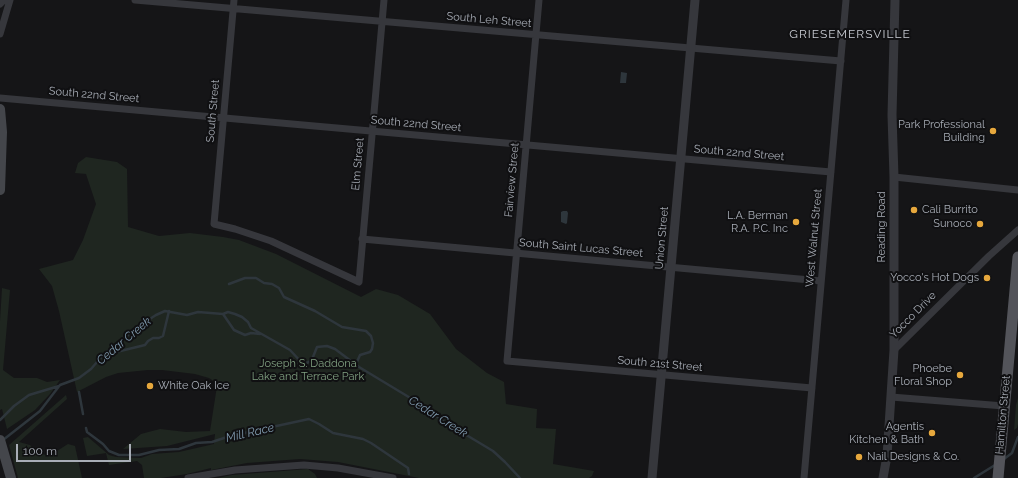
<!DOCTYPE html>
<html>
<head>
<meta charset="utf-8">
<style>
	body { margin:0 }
	#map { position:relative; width:1018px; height:478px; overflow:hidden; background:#151517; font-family:Raleway,sans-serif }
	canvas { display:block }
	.scale { position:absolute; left:16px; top:444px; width:115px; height:18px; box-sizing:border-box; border:2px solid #a8adb6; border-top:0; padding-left:5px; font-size:12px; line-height:14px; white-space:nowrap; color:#a8adb6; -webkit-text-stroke:3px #101012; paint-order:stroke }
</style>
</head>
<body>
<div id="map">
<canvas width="1018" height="478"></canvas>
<div class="scale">100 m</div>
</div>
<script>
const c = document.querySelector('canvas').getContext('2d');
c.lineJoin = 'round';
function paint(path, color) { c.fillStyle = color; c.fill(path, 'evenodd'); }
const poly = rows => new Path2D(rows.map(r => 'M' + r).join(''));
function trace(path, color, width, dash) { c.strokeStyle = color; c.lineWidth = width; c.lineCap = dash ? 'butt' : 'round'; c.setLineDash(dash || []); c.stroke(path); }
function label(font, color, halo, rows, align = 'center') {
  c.font = font + ' Raleway,sans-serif'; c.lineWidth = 4; c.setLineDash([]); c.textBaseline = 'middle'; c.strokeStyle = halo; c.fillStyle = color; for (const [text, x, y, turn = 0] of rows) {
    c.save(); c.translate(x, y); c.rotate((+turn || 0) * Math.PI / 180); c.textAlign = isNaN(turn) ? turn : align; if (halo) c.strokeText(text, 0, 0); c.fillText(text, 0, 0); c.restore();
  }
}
const green = poly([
	[86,157,117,162,127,169,128,227,159,236,190,233,223,237,239,240,276,254,361,297,376,289,398,295,430,314,456,349,487,373,504,382,506,404,537,409,536,428,556,429,553,464,594,471,592,476,589,478,419,478,338,462,300,459,247,463,211,470,211,468,187,474,161,478,144,478,142,465,137,461,109,465,106,453,87,456,83,438,88,437,109,455,116,457,141,458,152,454,179,452,214,444,215,434,167,446,123,449,141,434,160,429,186,432,210,431,217,386,215,382,209,378,195,374,162,370,148,370,118,373,106,377,77,392,59,311,52,286,39,269,73,260,83,240,96,204,86,174,75,173,78,163],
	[2,288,10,290,3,370,14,378,37,378,47,382,60,380,50,394,35,410,7,429,2,409,0,410,0,321],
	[66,395,67,399,19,442,30,445,36,452,49,456,68,444,75,446,82,478,18,478,9,445],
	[1018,398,1018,424,1017,428,1014,430,1016,405],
	[308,469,315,474,317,478,218,478,232,475]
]);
const water = poly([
	[621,72,627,73,626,83,620,83],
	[563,211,567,211,568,213,567,223,566,224,561,222,561,212]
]);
const stream = poly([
	[229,284,245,278,256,278,264,283,272,284,279,288,284,297,315,311,342,327,366,331,371,336,373,343,372,349,370,352,360,355,356,364],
	[223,314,234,330,245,335,251,333,260,334],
	[104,355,145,345,148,341,153,338,159,338,163,336,169,311],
	[79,392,83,414],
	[0,420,14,406,29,395,59,386],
	[86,428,87,432,103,444,109,451,119,455,139,455,159,450,179,449,196,443,212,442,230,436,309,419,319,424,333,433,363,439,371,443,408,468,409,474],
	[3,440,40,411,60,385,79,378,91,369,103,355,139,326,156,315,165,311,187,315,198,312,223,314,228,312,235,314,242,317,248,322,251,328,290,350,303,364,309,362,313,357,317,347,327,346,335,349,359,367,422,405,443,421,493,451,505,462,520,478],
	[1004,459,1012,453,1018,437],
	[974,478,995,465]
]);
const minor = poly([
	[135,0,841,61],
	[234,0,214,224,235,229,271,241,359,282,384,0],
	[539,0,507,361,812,388],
	[0,4,4,0],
	[0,34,10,0],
	[0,98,831,172],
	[894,177,1018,190],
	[362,239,821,281],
	[894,350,989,256,1018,230],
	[891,397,1004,406],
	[188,478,235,470,304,465,338,468,393,478],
	[804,478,846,0]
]);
const tertiary = poly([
	[652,478,695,0],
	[883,478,887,456,894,350,894,177,892,115,895,0]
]);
const secondary = poly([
	[0,109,2,132,0,190],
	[0,440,11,478]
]);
const primary = poly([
	[998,478,1018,257]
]);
const markers = [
	[993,131,4,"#e7a83d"],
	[914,210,4,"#e7a83d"],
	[796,222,4,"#e7a83d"],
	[980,224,4,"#e7a83d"],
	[987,278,4,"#e7a83d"],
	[960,375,4,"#e7a83d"],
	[150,386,4,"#e7a83d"],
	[932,433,4,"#e7a83d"],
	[859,457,4,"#e7a83d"]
];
const streetNames = [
	["South Leh Street",489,20,5],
	["South 22nd Street",94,95,5],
	["South Street",213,111,-85],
	["South 22nd Street",416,124,5],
	["South 22nd Street",739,153,5],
	["Elm Street",358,164,-85],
	["Fairview Street",512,180,-85],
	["Reading Road",882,227,-90],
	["Union Street",662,238,-85],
	["West Walnut Street",814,238,-85],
	["South Saint Lucas Street",581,248,5],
	["Yocco Drive",913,315,-45],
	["South 21st Street",660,364,5],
	["Hamilton Street",1003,415,-85]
];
const poiNames = [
	["Park Professional",985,125],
	["Building",985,138],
	["Cali Burrito",922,210,"left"],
	["L.A. Berman",788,216],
	["R.A. P.C. Inc",788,229],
	["Sunoco",972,224],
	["Yocco's Hot Dogs",979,278],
	["Phoebe",952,369],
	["Floral Shop",952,382],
	["White Oak Ice",158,386,"left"],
	["Agentis",924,427],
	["Kitchen & Bath",924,440],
	["Nail Designs & Co.",867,457,"left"]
];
const parkNames = [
	["Joseph S. Daddona",308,364],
	["Lake and Terrace Park",308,377]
];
const neighbourhoodNames = [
	["GRIESEMERSVILLE",850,34]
];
const waterNames = [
	["Cedar Creek",124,341,-40],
	["Cedar Creek",438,417,32],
	["Mill Race",250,433,-13]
];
paint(green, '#1f2620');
paint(water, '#2e363c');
trace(stream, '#2e363c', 2.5);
trace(minor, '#36373c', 7);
trace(tertiary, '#36373c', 9);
trace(secondary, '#44464b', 10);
trace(primary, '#53545a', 11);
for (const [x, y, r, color] of markers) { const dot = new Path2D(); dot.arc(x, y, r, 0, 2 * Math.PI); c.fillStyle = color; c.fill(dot); trace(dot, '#101012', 1.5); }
label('11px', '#a8adb6', '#101012', streetNames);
label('11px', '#a8adb6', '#101012', poiNames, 'right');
label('11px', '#80a081', '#101012', parkNames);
c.letterSpacing = '1px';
label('12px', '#c8cbd2', '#101012', neighbourhoodNames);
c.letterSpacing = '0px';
label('italic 12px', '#819baf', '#101012', waterNames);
</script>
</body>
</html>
